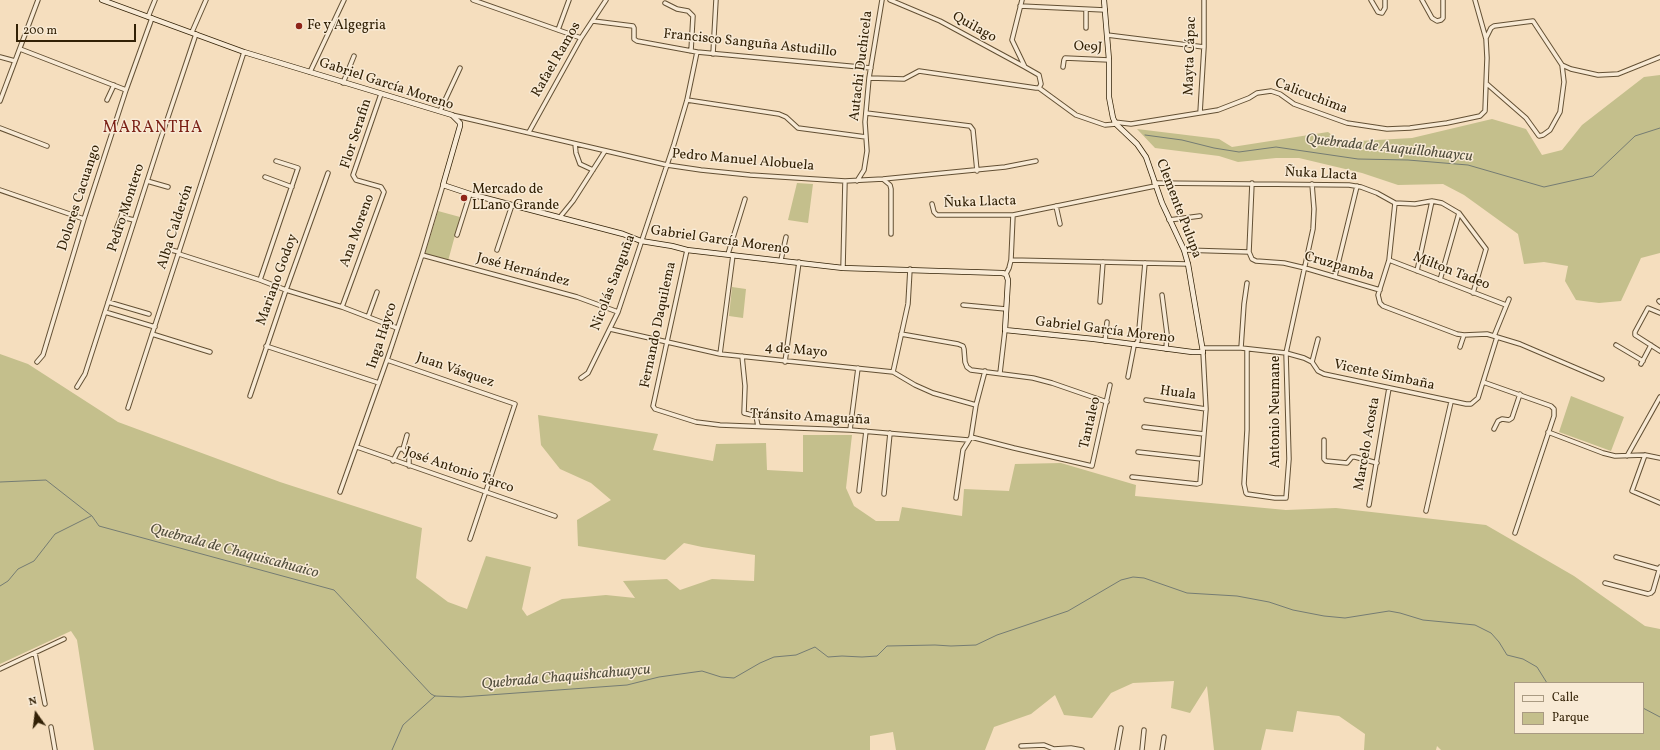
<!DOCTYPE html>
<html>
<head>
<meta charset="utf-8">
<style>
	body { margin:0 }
	#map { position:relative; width:1660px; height:750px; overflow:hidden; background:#f5debe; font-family:Vollkorn,serif }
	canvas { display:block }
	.legend { position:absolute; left:1514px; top:682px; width:130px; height:52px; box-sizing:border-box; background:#f8ead5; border:1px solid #a99a82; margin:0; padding:5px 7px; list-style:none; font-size:12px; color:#322106 }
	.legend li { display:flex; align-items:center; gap:8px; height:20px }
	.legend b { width:20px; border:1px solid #a99a82 }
	.north { position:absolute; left:16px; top:694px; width:40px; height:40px; -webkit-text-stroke:3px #f8ead5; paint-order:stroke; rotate:346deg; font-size:11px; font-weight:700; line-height:16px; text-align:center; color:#322106 }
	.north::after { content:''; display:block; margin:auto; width:14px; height:18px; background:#322106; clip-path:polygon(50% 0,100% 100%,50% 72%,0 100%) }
	.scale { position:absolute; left:16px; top:24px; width:120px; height:18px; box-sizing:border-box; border:2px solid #322106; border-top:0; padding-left:5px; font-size:12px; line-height:14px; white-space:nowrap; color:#322106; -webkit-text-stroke:3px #f8ead5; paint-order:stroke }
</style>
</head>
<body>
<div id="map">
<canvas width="1660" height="750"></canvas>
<ul class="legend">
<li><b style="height:5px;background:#f8ead5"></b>Calle</li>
<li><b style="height:11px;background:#c4bf8c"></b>Parque</li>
</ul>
<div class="north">N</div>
<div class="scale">200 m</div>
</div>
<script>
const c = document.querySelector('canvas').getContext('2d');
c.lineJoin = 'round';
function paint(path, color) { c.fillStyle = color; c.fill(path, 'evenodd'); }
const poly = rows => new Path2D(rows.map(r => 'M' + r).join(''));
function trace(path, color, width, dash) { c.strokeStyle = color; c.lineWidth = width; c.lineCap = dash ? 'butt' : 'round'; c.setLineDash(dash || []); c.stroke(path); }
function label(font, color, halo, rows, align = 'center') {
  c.font = font + ' Vollkorn,serif'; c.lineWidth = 3; c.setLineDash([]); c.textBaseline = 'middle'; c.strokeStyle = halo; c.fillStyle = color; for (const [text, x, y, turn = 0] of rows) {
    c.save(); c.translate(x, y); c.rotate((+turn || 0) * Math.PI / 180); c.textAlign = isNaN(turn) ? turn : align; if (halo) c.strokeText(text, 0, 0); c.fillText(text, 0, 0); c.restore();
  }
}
const green = poly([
	[1660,75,1660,253,1641,258,1621,301,1599,303,1576,300,1565,281,1568,266,1544,262,1524,264,1518,234,1464,195,1443,184,1398,185,1362,173,1299,158,1276,158,1238,162,1219,156,1155,148,1137,129,1219,139,1232,147,1328,132,1341,142,1412,138,1492,119,1526,129,1542,155,1562,150,1582,125,1644,77],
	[797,183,813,184,808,223,788,220],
	[438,211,460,217,448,261,425,254],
	[732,287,746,289,743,318,729,316],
	[0,354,28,364,118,422,280,482,422,528,416,578,448,602,467,609,486,556,531,567,522,609,527,616,562,599,606,595,635,598,623,581,667,579,680,590,712,579,754,581,755,555,702,547,684,543,665,560,578,546,577,520,611,500,591,483,560,469,541,445,538,415,658,434,653,450,713,461,716,444,766,443,767,470,803,472,803,435,852,435,846,488,854,506,876,521,899,521,902,507,962,516,964,489,1009,491,1015,464,1061,463,1136,485,1135,496,1286,510,1336,508,1486,525,1574,576,1645,626,1660,629,1660,750,1441,750,1437,746,1436,750,1364,750,1365,734,1339,716,1297,711,1293,732,1266,729,1261,750,1214,750,1207,686,1190,713,1171,708,1174,681,1133,683,1111,693,1092,718,1064,715,1055,695,1031,714,994,727,985,750,896,750,893,732,870,736,870,750,94,750,77,640,71,631,0,664],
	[1515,683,1643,683,1643,733,1515,733],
	[1571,396,1624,417,1611,451,1559,432]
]);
const stream = poly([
	[1145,135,1182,140,1214,148,1239,152,1276,147,1358,159,1408,160,1468,165,1544,187,1593,176,1635,136,1660,128],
	[0,482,46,480,92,516,99,526,334,590,431,694,435,696,461,697,627,685,659,677,702,671,721,677,734,678,760,663,774,657,796,655,815,647,828,657,842,656,862,657,877,656,887,646,935,645,951,646,976,645,997,635,1068,611,1121,580,1133,577,1144,578,1187,593,1237,596,1269,602,1293,610,1324,616,1345,618,1389,611,1400,613,1423,620,1475,625,1491,633,1499,642,1507,655,1523,659,1537,667,1547,683],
	[0,586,8,581,18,569,34,561,55,534,91,516],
	[1643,708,1660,717],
	[392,750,403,725,435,696]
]);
const street = poly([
	[473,0,581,38],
	[890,0,940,21,1025,67],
	[1022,0,1012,40,1025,67,1039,75,1041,84,1039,88],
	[1371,0,1378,12,1382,13,1385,8,1385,0],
	[1422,0,1432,18,1437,21,1441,20,1443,18,1443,0],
	[665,3,677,9,688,11,693,16,691,51],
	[1020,6,1105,10],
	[1086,10,1086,28],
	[148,17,155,0],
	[593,21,633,26,634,28,634,39,637,41,697,52,871,68],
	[558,30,569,0],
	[192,32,206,0],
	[1107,35,1204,47],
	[1486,38,1491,28,1494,26,1533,21,1562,65,1571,69,1598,75,1618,74,1660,57],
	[20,49,126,90],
	[713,54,716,0],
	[0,57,15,61],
	[1063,67,1064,60,1065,58,1109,60],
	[310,72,344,0],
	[869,78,904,79,919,71,1036,88,1039,88],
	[343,83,354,56],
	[1487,84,1526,118,1539,136,1543,135,1550,130,1560,112,1564,82,1562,65],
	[1039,88,1076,115,1105,125,1116,124],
	[107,100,114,85],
	[687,100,779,114,786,117,798,128,866,137],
	[0,101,38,0],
	[440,111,460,68],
	[866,113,970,126,973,130,977,171],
	[1200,113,1204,47,1204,0],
	[452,115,667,165,701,170,750,175,845,181,883,179,1005,167,1036,161],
	[1114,122,1131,124,1218,110,1249,98,1257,93,1271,91,1280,94,1294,104,1347,123,1387,129,1410,128,1447,123,1480,116,1485,111,1487,58,1486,39,1475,0],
	[0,128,47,146],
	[529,132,581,38,606,0],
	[575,144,576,153,580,164,593,170],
	[265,177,292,187],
	[884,180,890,185,891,189,891,234],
	[147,181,168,187],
	[857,181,864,170,867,151,865,122,869,78,882,0],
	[1154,183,1349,185,1361,187,1377,193,1395,203,1415,204,1432,201,1442,203,1459,213,1486,249,1473,293],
	[0,190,84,219],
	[1395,203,1389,260,1378,295,1380,303,1383,306,1457,334,1464,335,1487,334,1520,344,1602,379],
	[932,204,934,212,937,215,1013,215,1155,186],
	[124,205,121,217,134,220],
	[1056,206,1060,224],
	[560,217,573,201,605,151],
	[1169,220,1200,216],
	[117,227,121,217],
	[457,235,470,194],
	[171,250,179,252],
	[497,250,512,205],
	[687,250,653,406,655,409,696,422,720,425,850,430,968,440],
	[1184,250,1249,252,1252,259,1256,261,1284,263,1305,268,1380,290],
	[1249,252,1252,183],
	[179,254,260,280,286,290,342,307,397,328],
	[728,254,745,199],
	[422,255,577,297,618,312],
	[781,260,786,237],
	[1011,260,1188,264],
	[1389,260,1506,305],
	[843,268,845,181],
	[1417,271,1432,201],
	[1006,274,1009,268,1011,260,1013,215],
	[1335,276,1357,186],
	[260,280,298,168,276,161],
	[1440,280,1459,213],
	[1162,295,1167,334,1166,349],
	[1659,301,1660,302],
	[108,302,149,314],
	[1100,302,1103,262],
	[963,305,1006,309],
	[342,307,384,192,381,187,356,180,353,175,381,94],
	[105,312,155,327],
	[1660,313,1648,308,1635,332,1635,335,1660,351],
	[368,317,377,292],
	[610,329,720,354,893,372,915,385,933,393,976,405],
	[152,334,210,352],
	[901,334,958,344,963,346,964,349,965,362,967,367,971,370,1033,378,1052,383,1107,402],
	[1494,336,1509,299],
	[1105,341,1107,322],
	[1616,345,1643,361],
	[266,346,379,383],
	[1460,347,1464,335],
	[1203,348,1241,348,1286,353,1304,358,1312,362,1318,371,1324,374,1466,404,1471,404,1478,398,1497,337],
	[1241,348,1244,304,1247,283],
	[1247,349,1247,430,1244,484,1246,493,1247,494,1275,498,1286,498,1289,459,1286,353,1313,229,1314,209,1312,184],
	[720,354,733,255],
	[742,356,745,386,744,413,756,416,758,426],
	[387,360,515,404,470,539],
	[37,362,43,355,84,219,126,90,152,18],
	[785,362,799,262],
	[1312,362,1318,339],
	[1641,364,1651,345],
	[893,372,908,304,910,269],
	[1000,373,1005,330],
	[1128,377,1134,346,1138,341,1145,263],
	[581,378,588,373,618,312,674,144,687,100,697,52],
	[1483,382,1551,406,1554,409,1554,416,1515,533],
	[77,387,85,374,160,141,196,34],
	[250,396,286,290,328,173],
	[1146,400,1206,409],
	[128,408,244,52],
	[1144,427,1204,434],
	[1494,429,1498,421,1502,419,1509,420,1512,418,1520,394],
	[850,430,858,368],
	[1548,432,1603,453,1615,456,1645,455,1660,458],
	[407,435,403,449,409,456,409,466],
	[971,437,1014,448,1092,466,1110,385],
	[1324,440,1324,459,1326,461,1347,463,1352,457,1355,457,1377,463],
	[357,447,555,516],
	[1138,452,1202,459],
	[1645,455,1632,491,1660,503],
	[1627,456,1660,397],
	[393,461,399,449,403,449],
	[1132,477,1197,484,1200,483,1206,409,1203,352],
	[859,491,866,431],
	[340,492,387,360,422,255,443,185],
	[884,494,890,433],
	[956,498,963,450,971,437,976,405,985,371],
	[1369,505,1389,388],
	[1426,511,1451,402],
	[1616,557,1659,569],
	[1605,583,1648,594,1651,593,1653,591,1660,567],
	[35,653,45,704],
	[0,669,64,639],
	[51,727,55,750],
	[1021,746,1044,745,1054,749,1071,748,1082,750],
	[1117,750,1121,728],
	[1142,750,1144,730],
	[1162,750,1164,737]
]);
const secondary = poly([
	[102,0,244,52,452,115,460,123,460,126,443,185,470,194,623,234,641,241,672,246,687,250,843,268,1002,273,1006,274,1008,280,1005,330,1094,339,1192,352,1203,352,1188,264,1184,250,1162,203,1146,157,1137,144,1116,124,1113,118,1109,97,1109,60,1104,0]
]);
const markers = [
	[299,26,4,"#8f2418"],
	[464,198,4,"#8f2418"]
];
const poiNames = [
	["Fe y Algegria",307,26],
	["Mercado de",472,190],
	["LLano Grande",472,206]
];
const streetNames = [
	["Quilago",974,28,29],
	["Francisco Sanguña Astudillo",750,44,6],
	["Oe9J",1088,48,3],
	["Mayta Cápac",1191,56,-88],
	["Rafael Ramos",557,60,-60],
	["Autachi Duchicela",862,66,-83],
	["Gabriel García Moreno",386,85,18],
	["Calicuchima",1311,97,21],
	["Flor Serafin",357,134,-72],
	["Pedro Manuel Alobuela",743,161,5],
	["Ñuka Llacta",1321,175,3],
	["Dolores Cacuango",80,198,-72],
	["Ñuka Llacta",980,203,-2],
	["Pedro Montero",127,208,-72],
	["Clemente Pulupa",1178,209,69],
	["Alba Calderón",176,227,-72],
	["Ana Moreno",358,231,-70],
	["Gabriel García Moreno",720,241,8],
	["Cruzpamba",1339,267,16],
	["José Hernández",523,271,15],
	["Milton Tadeo",1451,272,21],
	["Mariano Godoy",278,280,-70],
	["Nicolás Sanguña",614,283,-69],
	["Fernando Daquilema",659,325,-78],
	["Gabriel García Moreno",1105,331,7],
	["Inga Hayco",383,336,-72],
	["4 de Mayo",796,351,5],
	["Juan Vásquez",455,371,19],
	["Vicente Simbaña",1384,376,12],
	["Huala",1178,394,8],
	["Antonio Neumane",1276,412,-90],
	["Tránsito Amaguaña",810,418,3],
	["Tantaleo",1091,423,-77],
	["Marcelo Acosta",1368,444,-80],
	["José Antonio Tarco",459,471,19]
];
const waterNames = [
	["Quebrada de Auquillohuaycu",1389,149,6],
	["Quebrada de Chaquiscahuaico",234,552,15],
	["Quebrada Chaquishcahuaycu",566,678,-5]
];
const quarterNames = [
	["MARANTHA",153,129]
];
paint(green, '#c4bf8c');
trace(stream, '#757c73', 1);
trace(street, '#635034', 5.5);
trace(secondary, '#322106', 6);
trace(street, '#f8ead5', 3.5);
trace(secondary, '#f8ead5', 4.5);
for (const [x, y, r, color] of markers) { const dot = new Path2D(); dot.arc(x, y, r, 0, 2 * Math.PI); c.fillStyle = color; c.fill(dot); trace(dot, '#f8ead5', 1.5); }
label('14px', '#322106', '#f8ead5', poiNames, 'left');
label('14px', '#322106', '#f8ead5', streetNames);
label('italic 15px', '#534f3d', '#f8ead5', waterNames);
c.letterSpacing = '1px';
label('16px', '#7a1f14', '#f8ead5', quarterNames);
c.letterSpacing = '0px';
</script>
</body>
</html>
